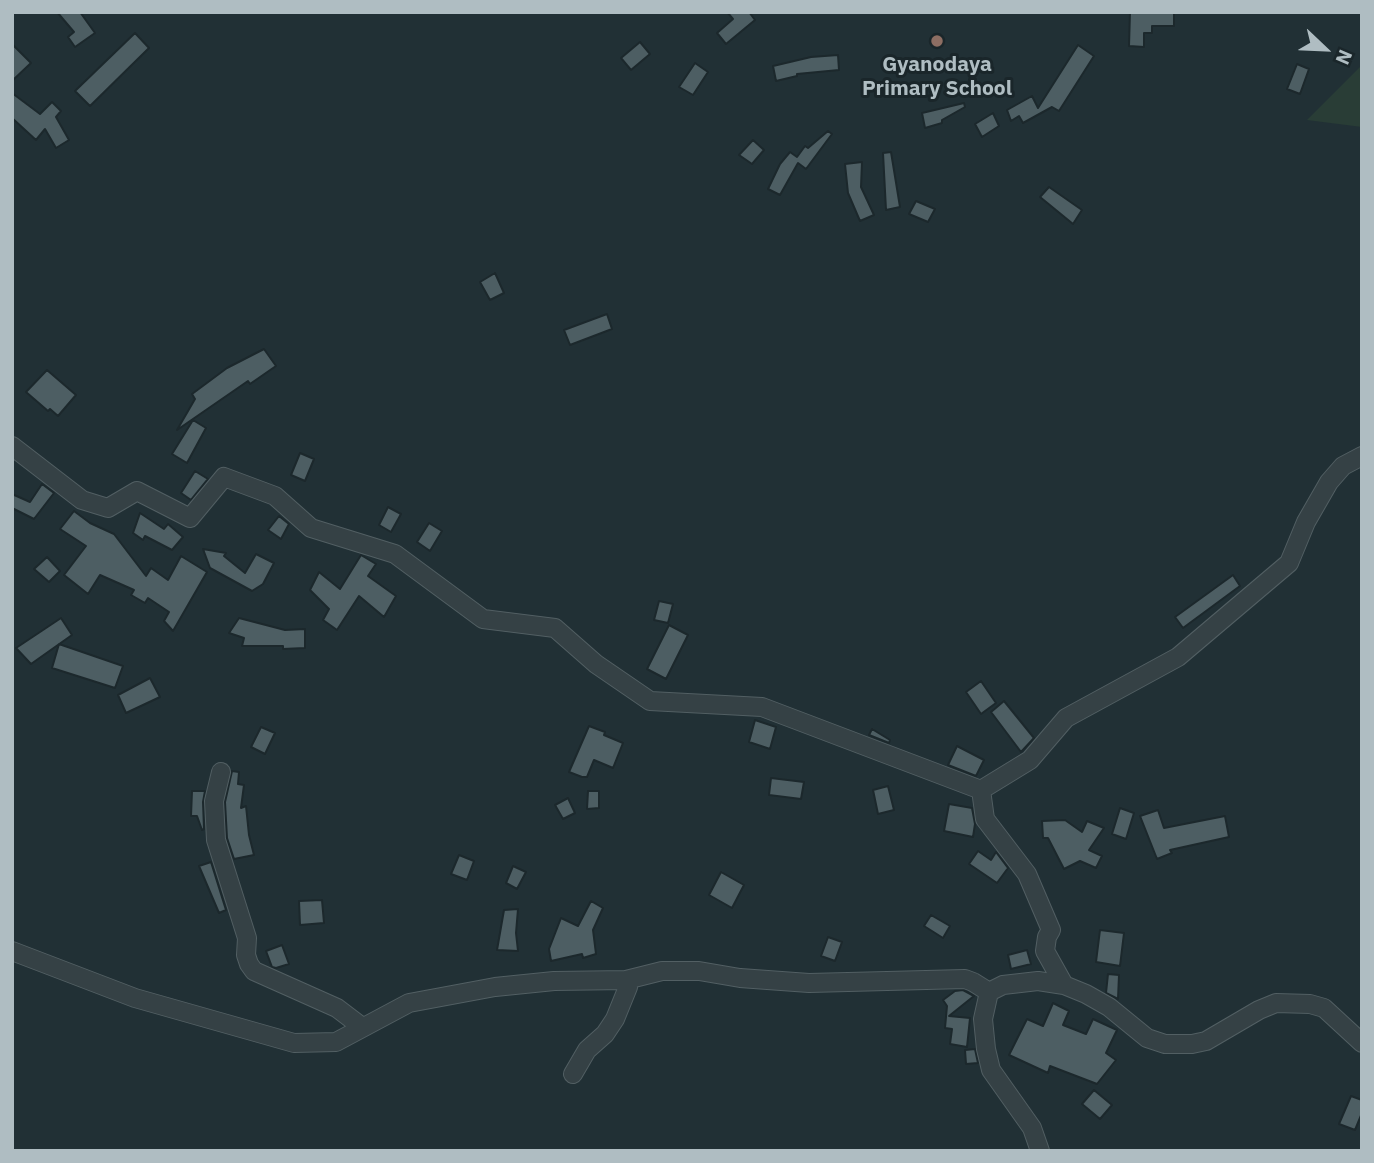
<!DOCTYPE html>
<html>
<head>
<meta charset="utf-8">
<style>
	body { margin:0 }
	#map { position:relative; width:1374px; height:1163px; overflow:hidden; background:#213035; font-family:"IBM Plex Sans",sans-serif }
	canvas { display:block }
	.frame { position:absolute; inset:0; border:14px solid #afbdc2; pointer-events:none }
	.north { position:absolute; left:1290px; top:14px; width:70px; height:70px; -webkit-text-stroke:5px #1a262a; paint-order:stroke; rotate:113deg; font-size:19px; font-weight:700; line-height:28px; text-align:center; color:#afbdc2 }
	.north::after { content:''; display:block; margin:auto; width:24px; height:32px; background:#afbdc2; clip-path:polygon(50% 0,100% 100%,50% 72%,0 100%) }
</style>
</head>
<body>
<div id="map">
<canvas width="1374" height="1163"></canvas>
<div class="frame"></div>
<div class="north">N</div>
</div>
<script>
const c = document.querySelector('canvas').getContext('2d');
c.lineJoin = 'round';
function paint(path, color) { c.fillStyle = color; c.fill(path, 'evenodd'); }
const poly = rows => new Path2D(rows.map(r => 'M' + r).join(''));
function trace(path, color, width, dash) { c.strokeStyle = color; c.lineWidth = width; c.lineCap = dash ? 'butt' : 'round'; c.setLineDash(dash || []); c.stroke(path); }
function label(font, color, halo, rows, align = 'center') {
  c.font = font + ' "IBM Plex Sans",sans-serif'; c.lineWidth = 6; c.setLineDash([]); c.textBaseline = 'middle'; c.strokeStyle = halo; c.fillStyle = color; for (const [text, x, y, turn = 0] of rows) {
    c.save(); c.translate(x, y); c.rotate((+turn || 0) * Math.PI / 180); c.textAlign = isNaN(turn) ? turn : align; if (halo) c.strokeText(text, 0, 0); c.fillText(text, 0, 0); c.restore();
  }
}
const green = poly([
	[1362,65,1362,127,1307,120]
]);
const building = poly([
	[57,12,80,12,95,33,75,47,68,37,74,32,57,12],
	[727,12,749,12,755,20,726,44,717,33,733,19,727,12],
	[1130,12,1174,12,1174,26,1152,26,1152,33,1144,33,1144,47,1129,46,1130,12],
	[135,33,149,48,90,106,75,91,135,33],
	[640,42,650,54,631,70,621,58,640,42],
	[12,44,31,63,12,81,12,44],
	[1078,45,1094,56,1059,111,1052,107,1023,123,1019,116,1011,121,1007,110,1032,96,1038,108,1078,45],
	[838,55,839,70,797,74,797,76,776,81,773,66,811,57,838,55],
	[695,63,708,72,693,95,679,87,695,63],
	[1297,64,1309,69,1300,94,1287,89,1297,64],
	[12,93,40,114,52,102,61,111,56,117,69,140,56,148,45,129,36,140,12,118,12,93],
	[964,103,965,107,942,120,942,123,925,128,922,113,964,103],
	[993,113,999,126,982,137,975,124,993,113],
	[828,131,832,134,806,169,798,163,780,195,768,189,780,164,790,152,797,157,805,146,808,148,828,131],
	[753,140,764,150,752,164,739,155,753,140],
	[891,152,900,207,886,210,883,153,891,152],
	[862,162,861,187,874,215,860,221,848,193,845,164,862,162],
	[1049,187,1082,210,1073,224,1040,197,1049,187],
	[916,201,935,209,928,222,909,214,916,201],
	[495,273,504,293,490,300,480,282,495,273],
	[607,314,612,329,570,345,564,330,607,314],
	[264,349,276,366,250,384,248,381,177,430,195,399,192,394,227,368,264,349],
	[47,370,76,395,58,416,50,409,48,411,26,392,47,370],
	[193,420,206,428,187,463,172,454,193,420],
	[300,453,314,459,305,481,291,475,300,453],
	[195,471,208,479,191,500,181,493,195,471],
	[42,484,54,493,34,519,12,508,12,494,30,502,42,484],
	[388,507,401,514,391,532,379,525,388,507],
	[74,511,90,523,114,534,146,576,151,568,168,580,181,556,207,572,173,631,164,621,169,612,148,598,145,603,131,595,134,590,100,575,88,594,64,575,86,546,60,529,74,511],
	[140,513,164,529,168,524,183,537,172,550,145,536,143,540,133,533,140,513],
	[279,516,289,524,281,539,268,530,279,516],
	[429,523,442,531,430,551,417,542,429,523],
	[203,549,226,553,224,556,245,573,256,554,274,563,263,584,252,591,210,568,203,549],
	[361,555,376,564,368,576,396,596,384,617,359,596,337,630,323,620,329,609,310,590,319,572,340,589,361,555],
	[47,557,60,571,49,582,34,569,47,557],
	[1233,575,1240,586,1183,628,1175,617,1233,575],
	[659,601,673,604,668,623,654,620,659,601],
	[61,618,72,635,31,664,16,648,61,618],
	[239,618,285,630,305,629,305,648,283,649,283,646,242,646,244,638,229,633,239,618],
	[669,625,688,635,666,679,647,669,669,625],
	[59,644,123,666,115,688,52,668,59,644],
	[150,678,160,697,126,713,118,695,150,678],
	[981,681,996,703,981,714,966,692,981,681],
	[1004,701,1034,738,1021,752,991,712,1004,701],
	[755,720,776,727,770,749,749,742,755,720],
	[589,726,605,732,604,735,623,743,613,768,594,760,587,777,582,777,569,772,589,726],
	[261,727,275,733,265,754,251,747,261,727],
	[872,729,890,740,889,743,869,735,872,729],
	[957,746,984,760,976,776,948,765,957,746],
	[232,771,239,772,238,784,244,785,241,808,246,806,249,835,254,855,234,859,227,838,225,802,232,771],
	[771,778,804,782,801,799,769,795,771,778],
	[888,786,894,810,878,814,873,790,888,786],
	[192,791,205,791,203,802,204,829,202,830,197,816,191,816,192,791],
	[588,791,599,791,599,808,587,809,588,791],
	[568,798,575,813,563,819,555,805,568,798],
	[949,804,972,808,975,824,973,837,944,831,949,804],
	[1120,808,1134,813,1126,839,1112,834,1120,808],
	[1158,810,1164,828,1225,816,1229,837,1170,850,1172,853,1157,859,1140,816,1158,810],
	[1065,820,1082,832,1087,821,1104,828,1089,850,1102,856,1096,868,1080,861,1064,869,1048,838,1043,838,1042,821,1065,820],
	[978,851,991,860,996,852,1008,868,997,883,969,864,978,851],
	[459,855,474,861,467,880,451,874,459,855],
	[211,862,226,910,219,913,199,866,211,862],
	[513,866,526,872,517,889,506,883,513,866],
	[721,872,744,885,732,908,709,895,721,872],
	[322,900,324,923,300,925,299,901,322,900],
	[591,901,603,908,593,930,596,954,583,958,582,954,551,961,549,949,561,918,578,926,591,901],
	[518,909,516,933,518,951,497,950,504,910,518,909],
	[931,915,950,926,943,938,924,926,931,915],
	[1100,930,1124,933,1120,966,1096,962,1100,930],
	[828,937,842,942,835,961,821,956,828,937],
	[282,945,289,964,276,968,272,967,266,951,282,945],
	[1027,950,1031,964,1011,969,1008,955,1027,950],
	[1108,974,1119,975,1118,999,1106,993,1108,974],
	[963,990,974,996,949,1016,970,1018,967,1047,950,1044,952,1029,945,1028,947,1006,943,1000,955,991,963,990],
	[1053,1003,1069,1011,1063,1025,1086,1034,1093,1019,1117,1030,1106,1053,1116,1060,1097,1084,1050,1066,1048,1073,1009,1055,1027,1019,1043,1026,1053,1003],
	[975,1049,978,1063,966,1064,965,1050,975,1049],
	[1094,1090,1112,1105,1100,1119,1082,1104,1094,1090],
	[1351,1096,1362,1100,1362,1113,1355,1130,1339,1124,1351,1096]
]);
const street = poly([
	[12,446,82,500,108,508,137,491,190,518,224,477,275,496,311,528,395,554,483,619,555,628,596,664,650,701,762,707,981,790,1030,760,1066,718,1178,657,1289,563,1306,522,1329,482,1343,466,1362,456],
	[221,772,214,801,216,840,247,938,246,955,249,964,254,971,337,1008,362,1027],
	[981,790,985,819,1027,874,1051,930,1047,937,1045,951,1064,985,1038,981,1003,985,989,992],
	[12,951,135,998,294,1043,336,1042,409,1003,495,987,554,981,626,980,662,971,699,971,740,978,809,983,965,979,973,982,989,992,983,1019,986,1049,991,1070,1032,1128,1040,1151],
	[1064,985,1086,994,1109,1007,1147,1038,1165,1044,1192,1044,1206,1041,1259,1010,1276,1003,1310,1004,1324,1008,1362,1043],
	[573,1074,587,1050,605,1034,615,1019,628,987,626,980]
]);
const markers = [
	[937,41,7,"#8d6e63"]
];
const poiNames = [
	["Gyanodaya",937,65],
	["Primary School",937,89]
];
paint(green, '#293d36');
paint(building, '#4d5e63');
trace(building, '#1c282c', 2);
trace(street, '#525f63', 20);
trace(street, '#354145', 18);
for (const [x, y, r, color] of markers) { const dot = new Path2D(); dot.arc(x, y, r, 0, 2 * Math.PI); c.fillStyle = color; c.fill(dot); trace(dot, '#1a262a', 2.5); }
label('bold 21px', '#afbdc2', '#1a262a', poiNames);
</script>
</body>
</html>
